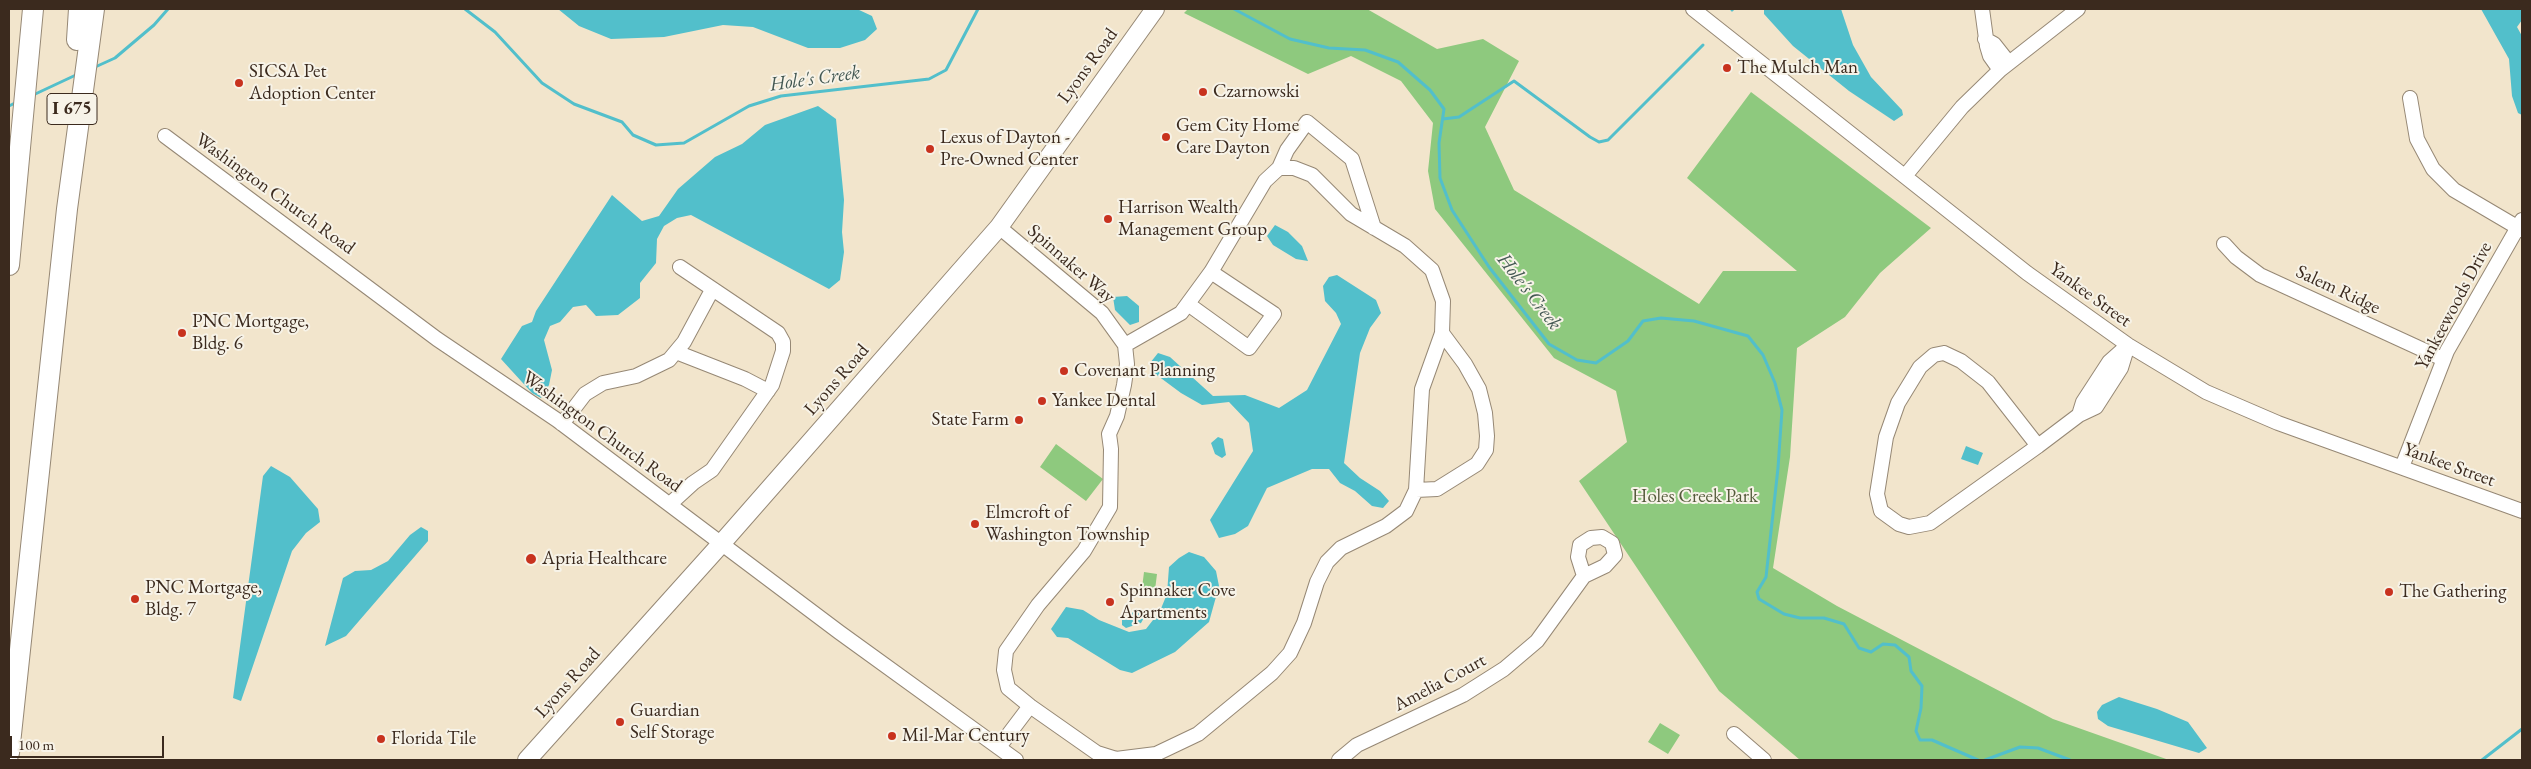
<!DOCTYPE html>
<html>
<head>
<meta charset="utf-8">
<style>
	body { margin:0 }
	#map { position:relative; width:2531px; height:769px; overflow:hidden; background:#f2e5cc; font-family:"EB Garamond",serif }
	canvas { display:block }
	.frame { position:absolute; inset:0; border:10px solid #3b2a1e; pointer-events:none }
	.scale { position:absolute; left:10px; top:736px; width:154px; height:22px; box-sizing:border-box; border:2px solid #3b2a1e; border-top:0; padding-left:6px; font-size:15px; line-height:18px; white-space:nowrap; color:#3b2a1e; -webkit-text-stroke:4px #f7f3e8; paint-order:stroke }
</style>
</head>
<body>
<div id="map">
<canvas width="2531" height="769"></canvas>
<div class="frame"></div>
<div class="scale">100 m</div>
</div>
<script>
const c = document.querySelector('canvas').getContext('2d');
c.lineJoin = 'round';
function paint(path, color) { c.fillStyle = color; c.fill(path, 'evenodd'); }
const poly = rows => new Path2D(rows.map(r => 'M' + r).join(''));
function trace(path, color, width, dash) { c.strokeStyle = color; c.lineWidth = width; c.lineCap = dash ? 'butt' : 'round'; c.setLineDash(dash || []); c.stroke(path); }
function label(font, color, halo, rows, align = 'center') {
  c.font = font + ' "EB Garamond",serif'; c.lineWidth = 4; c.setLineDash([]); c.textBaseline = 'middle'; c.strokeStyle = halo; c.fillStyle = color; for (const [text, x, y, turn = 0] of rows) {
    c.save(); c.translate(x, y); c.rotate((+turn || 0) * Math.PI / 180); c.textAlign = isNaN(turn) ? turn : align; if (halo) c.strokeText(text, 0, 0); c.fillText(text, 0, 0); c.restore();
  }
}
const green = poly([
	[1188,9,1367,9,1437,49,1483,39,1519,61,1485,127,1514,190,1699,304,1723,271,1797,271,1687,178,1751,92,1931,228,1880,273,1845,317,1797,348,1790,457,1773,568,1837,606,2053,719,2169,760,1800,760,1719,691,1579,481,1627,442,1616,391,1554,358,1435,209,1428,171,1433,123,1401,81,1351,56,1308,74,1184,13],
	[1056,444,1103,479,1086,501,1040,467],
	[1144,572,1157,574,1154,598,1141,596],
	[1660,723,1680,735,1668,754,1648,742]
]);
const water = poly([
	[558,9,857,9,872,16,877,29,865,40,840,48,808,48,753,27,723,25,664,37,611,39,579,26],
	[1764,9,1841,9,1853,45,1871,77,1902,110,1903,115,1894,121,1849,91,1793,46,1764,14],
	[2481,9,2522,9,2522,20,2517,27,2522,36,2522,115,2518,113,2512,96,2509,59],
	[818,106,836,119,844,200,842,232,844,252,840,280,829,289,691,215,677,218,664,226,657,239,656,263,640,283,640,298,618,315,596,316,586,305,573,307,560,322,550,326,544,340,552,370,549,385,541,398,532,393,501,359,522,326,532,322,536,311,612,195,642,221,659,216,678,189,715,157,742,144,765,125],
	[1275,225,1288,232,1302,246,1308,261,1296,259,1273,245,1267,236],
	[1337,275,1376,300,1381,313,1370,328,1360,353,1344,463,1360,478,1380,491,1389,501,1383,508,1372,506,1355,491,1340,483,1329,469,1312,469,1267,488,1248,526,1235,534,1219,538,1210,520,1253,451,1249,423,1229,402,1202,405,1181,393,1154,373,1150,363,1158,353,1170,357,1213,396,1245,395,1279,408,1307,390,1341,324,1336,313,1325,301,1323,286,1329,277],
	[1127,296,1139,306,1139,322,1130,325,1115,310,1113,297],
	[1218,437,1223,439,1226,455,1222,458,1215,454,1211,443],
	[1966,446,1983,453,1978,465,1961,459],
	[271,466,290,477,318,509,320,522,306,533,292,551,241,701,233,698,263,476],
	[421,527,428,531,428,541,346,636,325,646,343,578,355,571,371,570,388,561,410,535],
	[1189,552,1204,557,1216,571,1219,586,1209,622,1175,652,1132,673,1120,670,1068,638,1057,637,1051,629,1066,607,1083,610,1099,620,1129,632,1146,629,1160,611,1167,594,1169,567,1179,558],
	[1137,609,1142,610,1145,616,1141,623,1126,628,1122,625,1122,620],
	[2119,697,2157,709,2188,722,2207,748,2199,753,2108,726,2098,719,2097,712,2102,705]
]);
const stream = poly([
	[465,9,495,32,542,83,574,104,622,122,633,135,656,145,684,143,749,106,781,96,929,79,946,70,978,9],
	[1234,9,1290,39,1329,48,1365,50,1398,62,1430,90,1444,109,1439,143,1440,178,1452,210,1489,267,1549,344,1577,360,1596,363,1628,341,1643,321,1661,318,1694,321,1748,336,1763,355,1775,383,1782,410,1778,468,1766,577,1757,592,1759,599,1784,614,1800,618,1824,618,1844,624,1859,648,1871,652,1883,644,1895,645,1909,657,1911,671,1922,686,1921,708,1916,731,1920,740,1932,740,1978,760],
	[1732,10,1733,9],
	[93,68,115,58,154,25,168,9],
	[31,96,78,74],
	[9,106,17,102],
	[1443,119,1459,117,1514,81,1590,137,1599,142,1608,140,1703,45],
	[1985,760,2020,747,2038,748,2070,760],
	[2482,760,2522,729]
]);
const minor = poly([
	[1693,9,2027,273,2128,345,2206,392,2278,423,2522,511],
	[1982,9,1987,46,1990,56,2000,70],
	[1985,39,1994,44,2009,63],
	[2410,98,2417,139,2433,169,2454,190,2522,230],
	[165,136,437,339,557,420,839,632,1016,760],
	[1279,168,1287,150,1307,122,1352,159,1374,228],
	[1905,176,1962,107,2000,70,2078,9],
	[999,227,1102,313,1125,345,1127,364,1124,385,1117,416,1109,434,1111,449,1110,507,1084,551,1038,605,1006,651,1004,670,1008,688,1030,706,1097,753,1116,759,1156,754,1198,734,1272,673,1290,653,1304,623,1317,582,1327,562,1341,548,1386,526,1406,511,1416,490,1422,389,1442,333,1443,301,1432,270,1405,246,1351,214,1312,175,1294,168,1279,168,1265,181,1211,272,1181,313,1125,345],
	[2224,244,2236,257,2260,275,2443,359],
	[1188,304,1249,348,1274,314,1211,272],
	[676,352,745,379,768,391],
	[1944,353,1961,361,1988,382,2038,446,1930,523,1909,527,1899,524,1881,511,1877,494,1886,437,1898,403,1920,367,1934,355,1944,353],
	[2079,415,2083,402,2109,362,2127,346],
	[562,424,585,394,603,383,636,376,669,360,684,342,712,290],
	[2038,446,2079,415,2096,407,2121,368,2128,345],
	[2402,467,2447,351,2522,220],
	[1416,490,1437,489,1477,464,1486,450,1487,436,1485,413,1479,389,1465,364,1442,333],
	[670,504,693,483,712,470,772,385,783,351,783,342,778,333,680,267],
	[1734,734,1764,760],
	[999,747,1030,706],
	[1339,760,1357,745,1463,695,1504,669,1537,641,1584,576,1605,566,1615,555,1612,543,1602,537,1591,538,1580,545,1578,557,1584,576]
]);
const major = poly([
	[527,760,721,544,999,227,1155,9]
]);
const highway = poly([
	[77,40,79,9],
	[9,265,33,9],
	[9,753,67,209,94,9]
]);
const markers = [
	[1727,68,5,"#c8321e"],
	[239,83,5,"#c8321e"],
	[1203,92,5,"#c8321e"],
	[1166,137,5,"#c8321e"],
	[930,149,5,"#c8321e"],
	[1108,219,5,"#c8321e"],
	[182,333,5,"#c8321e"],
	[1064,371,5,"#c8321e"],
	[1042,401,5,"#c8321e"],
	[1019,420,5,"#c8321e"],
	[975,524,5,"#c8321e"],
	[531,559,6,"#c8321e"],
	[2389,592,5,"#c8321e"],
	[135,599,5,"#c8321e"],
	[1110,602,5,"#c8321e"],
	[620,722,5,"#c8321e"],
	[892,736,5,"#c8321e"],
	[381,739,5,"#c8321e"]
];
const shields = [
	[72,109,50]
];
const shieldNames = [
	["I 675",72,109]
];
const streetNames = [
	["Lyons Road",1088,66,-54],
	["Washington Church Road",275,194,36],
	["Spinnaker Way",1071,264,41],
	["Salem Ridge",2338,290,25],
	["Yankee Street",2090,295,36],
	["Yankeewoods Drive",2454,306,-62],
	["Lyons Road",837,380,-49],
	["Washington Church Road",602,432,36],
	["Yankee Street",2449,465,20],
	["Lyons Road",568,683,-48],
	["Amelia Court",1440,683,-28]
];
const poiNames = [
	["The Mulch Man",1737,68],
	["SICSA Pet",249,72],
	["Adoption Center",249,94],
	["Czarnowski",1213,92],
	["Gem City Home",1176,126],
	["Care Dayton",1176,148],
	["Lexus of Dayton -",940,138],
	["Pre-Owned Center",940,160],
	["Harrison Wealth",1118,208],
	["Management Group",1118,230],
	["PNC Mortgage,",192,322],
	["Bldg. 6",192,344],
	["Covenant Planning",1074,371],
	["Yankee Dental",1052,401],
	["State Farm",1009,420,"right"],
	["Elmcroft of",985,513],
	["Washington Township",985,535],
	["Apria Healthcare",542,559],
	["PNC Mortgage,",145,588],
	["Bldg. 7",145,610],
	["Spinnaker Cove",1120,591],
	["Apartments",1120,613],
	["The Gathering",2399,592],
	["Guardian",630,711],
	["Self Storage",630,733],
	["Mil-Mar Century",902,736],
	["Florida Tile",391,739]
];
const parkNames = [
	["Holes Creek Park",1695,497]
];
const waterNames = [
	["Hole's Creek",815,79,-8],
	["Hole's Creek",1529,292,52]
];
paint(green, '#8ec97e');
paint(water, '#52bfcb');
trace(stream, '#52bfcb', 3);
trace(minor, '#968875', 16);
trace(major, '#968875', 20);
trace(highway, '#968875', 22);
trace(minor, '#fff', 14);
trace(major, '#fff', 18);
trace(highway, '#fff', 20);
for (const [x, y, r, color] of markers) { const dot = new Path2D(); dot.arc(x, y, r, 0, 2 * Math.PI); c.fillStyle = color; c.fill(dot); trace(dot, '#f7f3e8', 2); }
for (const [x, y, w] of shields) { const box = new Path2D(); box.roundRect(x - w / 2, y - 15.5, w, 31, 4); c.fillStyle = '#f7f3e8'; c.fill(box); trace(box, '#3b2a1e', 1); }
label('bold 18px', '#3b2a1e', null, shieldNames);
label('19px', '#3b2a1e', '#f7f3e8', streetNames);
label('19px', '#3b2a1e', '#f7f3e8', poiNames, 'left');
label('19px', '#545a3b', '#f7f3e8', parkNames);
label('italic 20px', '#425752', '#f7f3e8', waterNames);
</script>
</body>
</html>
